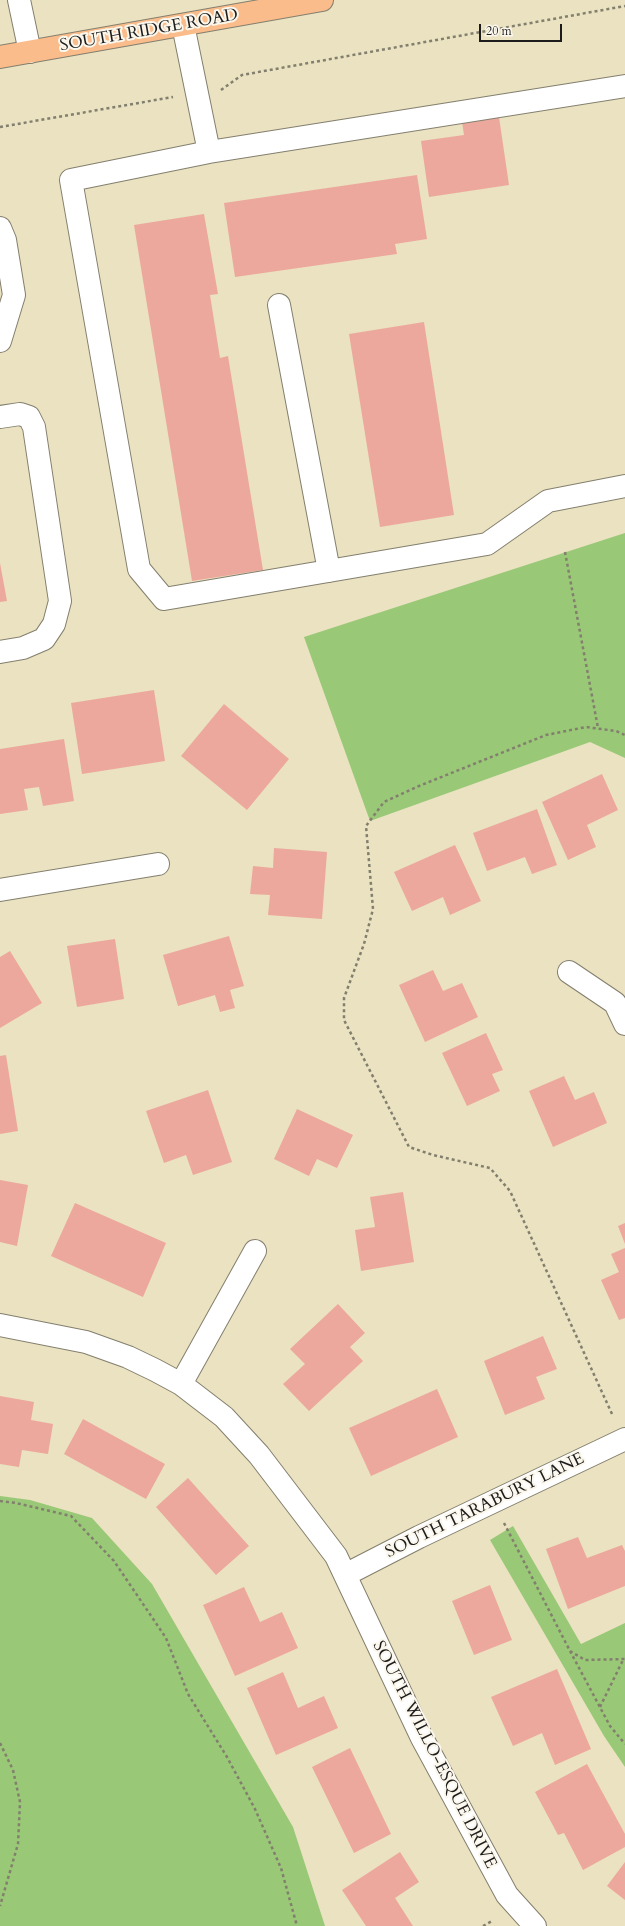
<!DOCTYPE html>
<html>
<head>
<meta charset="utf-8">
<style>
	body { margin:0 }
	#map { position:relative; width:625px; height:1926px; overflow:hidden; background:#eae2c0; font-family:Cardo,serif }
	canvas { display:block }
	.scale { position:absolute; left:479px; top:24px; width:83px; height:18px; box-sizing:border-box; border:2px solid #1c1c1c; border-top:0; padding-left:5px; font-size:12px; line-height:14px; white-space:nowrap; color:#1c1c1c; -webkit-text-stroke:3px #fbf7ec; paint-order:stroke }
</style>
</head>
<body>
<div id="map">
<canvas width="625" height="1926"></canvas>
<div class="scale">20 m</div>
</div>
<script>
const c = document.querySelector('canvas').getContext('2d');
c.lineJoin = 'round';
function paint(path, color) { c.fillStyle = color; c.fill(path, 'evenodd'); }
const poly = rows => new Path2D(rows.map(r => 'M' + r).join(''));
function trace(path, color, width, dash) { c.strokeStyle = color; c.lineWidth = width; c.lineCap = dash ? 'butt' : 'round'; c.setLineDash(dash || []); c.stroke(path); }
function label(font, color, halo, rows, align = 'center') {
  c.font = font + ' Cardo,serif'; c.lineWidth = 4; c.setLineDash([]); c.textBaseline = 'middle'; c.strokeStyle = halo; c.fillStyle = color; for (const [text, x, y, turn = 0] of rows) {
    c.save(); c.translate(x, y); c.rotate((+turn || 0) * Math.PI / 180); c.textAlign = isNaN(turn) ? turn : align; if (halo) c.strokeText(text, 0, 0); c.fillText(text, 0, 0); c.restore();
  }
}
const green = poly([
	[625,533,625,758,590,742,370,821,304,637],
	[0,1496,30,1500,92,1518,152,1584,293,1827,325,1926,0,1926],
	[513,1526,581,1644,625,1623,625,1767,604,1736,490,1540]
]);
const building = poly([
	[499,117,509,185,429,197,421,141,464,135,462,122],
	[417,175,427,239,395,244,397,254,235,277,224,203],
	[204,214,218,294,210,295,220,358,228,356,263,570,192,581,134,225],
	[424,322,454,515,380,527,349,334],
	[0,563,7,601,0,602],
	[154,690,165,761,82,774,71,703],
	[224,704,289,759,247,810,181,756],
	[64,739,74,801,43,806,39,787,24,789,28,810,0,814,0,749],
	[602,774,618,810,587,825,596,847,568,860,542,802],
	[537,809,557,865,532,874,525,857,487,871,473,833],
	[455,845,481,901,450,915,443,897,412,911,394,872],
	[274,848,327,852,322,919,268,915,270,895,250,894,253,866,273,868],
	[229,936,244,986,230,990,235,1008,220,1012,215,995,178,1006,163,955],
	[115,939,124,999,77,1007,67,946],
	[10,951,42,1003,0,1028,0,957],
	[433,970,443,991,462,983,478,1017,425,1042,399,985],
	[486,1033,503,1070,492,1074,500,1091,467,1106,442,1053],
	[6,1055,18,1131,0,1134,0,1056],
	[564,1076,575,1100,594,1092,607,1123,553,1147,529,1091],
	[208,1090,232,1162,193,1175,186,1155,164,1163,146,1111],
	[297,1109,353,1135,337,1168,317,1159,309,1176,274,1159],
	[0,1180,28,1185,17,1246,0,1242],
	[403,1192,414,1262,361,1271,355,1230,375,1227,370,1197],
	[75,1203,166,1243,143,1297,51,1256],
	[625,1223,625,1244,618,1226],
	[625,1248,625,1318,619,1320,601,1280,619,1272,611,1254],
	[338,1304,365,1333,350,1347,363,1361,309,1411,283,1384,305,1364,290,1349],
	[543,1336,557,1369,536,1377,545,1399,505,1415,484,1361],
	[437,1389,458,1437,371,1476,349,1428],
	[0,1396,34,1402,31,1420,53,1424,48,1454,22,1450,19,1467,0,1464],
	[83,1419,165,1464,146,1499,64,1454],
	[188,1478,249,1546,216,1575,156,1507],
	[578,1537,587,1558,622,1545,625,1551,625,1586,568,1609,546,1549],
	[490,1585,512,1640,474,1655,452,1601],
	[244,1587,260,1622,282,1612,298,1648,235,1676,203,1605],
	[557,1669,591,1749,555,1765,542,1733,513,1746,491,1697],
	[283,1672,298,1708,324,1696,338,1728,276,1755,247,1688],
	[350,1748,391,1834,354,1853,312,1767],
	[587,1764,625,1834,625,1847,583,1870,564,1833,558,1835,535,1792],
	[400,1852,419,1882,395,1898,413,1926,366,1926,342,1890],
	[625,1862,625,1900,607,1886]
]);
const path = poly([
	[221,90,242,75,625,6],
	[0,127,173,97],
	[565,552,598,728],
	[612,1414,510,1191,490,1168,433,1155,409,1147,344,1020,344,998,364,944,373,909,366,826,384,802,419,786,546,735,586,727,616,731,625,735],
	[0,1501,16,1503,71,1516,114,1561,166,1638,188,1694,227,1757,255,1809,281,1868,297,1926],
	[504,1523,570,1651,585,1660,625,1659],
	[570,1651,610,1726,625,1744],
	[600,1707,623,1660],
	[0,1743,13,1770,20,1802,18,1844,0,1906],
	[483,1926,492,1921]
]);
const minor = poly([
	[19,0,30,52],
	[183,25,209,152,71,180,139,569,164,599,487,544,548,501,625,486],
	[209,152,625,86],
	[0,228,5,240,14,295,0,341],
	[279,305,329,571],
	[0,417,20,414,29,417,34,427,60,601,54,624,44,639,23,648,0,652],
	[0,890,158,864],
	[569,972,615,1003,625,1024],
	[0,1325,86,1342,128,1357,155,1370,181,1384,224,1417,259,1455,336,1556,422,1738,507,1895,535,1926],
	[181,1384,255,1251],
	[345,1575,419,1537,625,1439]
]);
const major = poly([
	[0,57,322,0]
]);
const streetNames = [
	["SOUTH RIDGE ROAD",149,31,-10],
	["SOUTH TARABURY LANE",485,1506,-26],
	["SOUTH WILLO-ESQUE DRIVE",434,1755,63]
];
paint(green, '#99c877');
paint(building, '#eda89d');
trace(minor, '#837f6e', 24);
trace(major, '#837f6e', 24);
trace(path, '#837f6e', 2.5, [3, 3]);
trace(minor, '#fff', 22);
trace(major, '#fabc8b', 22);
label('17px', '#1c1c1c', '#fbf7ec', streetNames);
</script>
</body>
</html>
